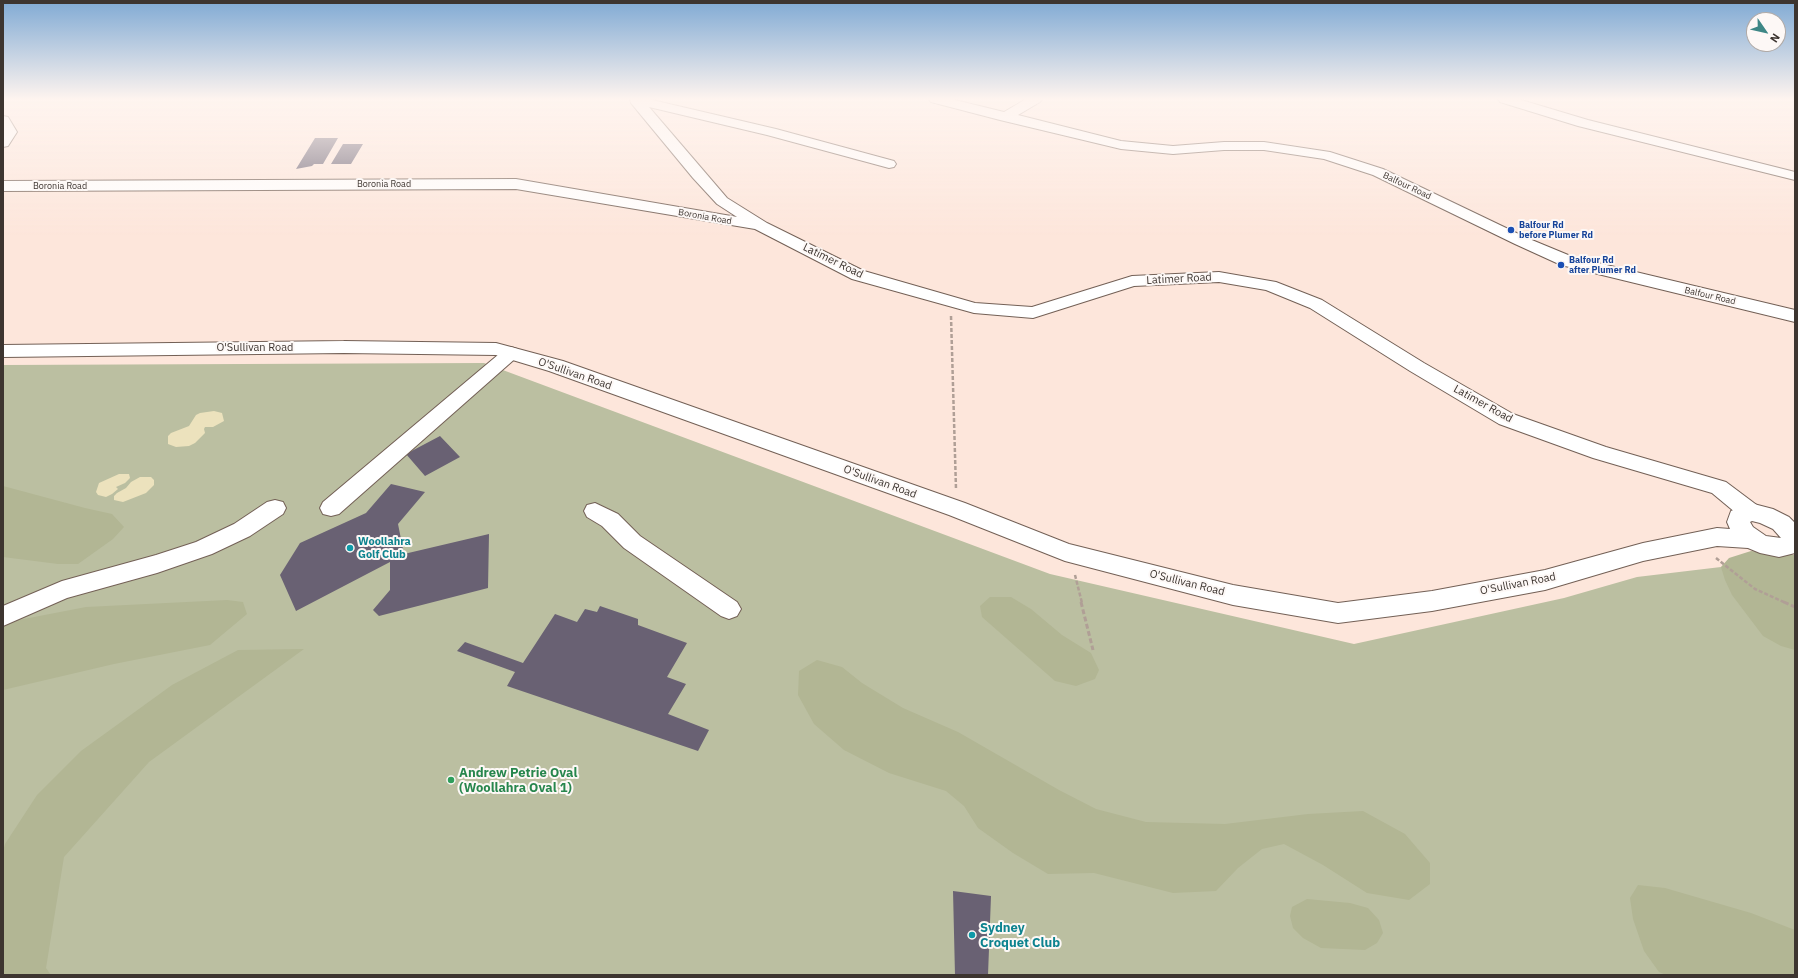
<!DOCTYPE html>
<html>
<head>
<meta charset="utf-8">
<style>
	body { margin:0 }
	#map { position:relative; width:1798px; height:978px; overflow:hidden; background:#fde6db; font-family:"IBM Plex Sans",sans-serif }
	canvas { display:block }
	.frame { position:absolute; inset:0; border:4px solid #3d3530; pointer-events:none }
	.north { position:absolute; left:1746px; top:12px; width:40px; height:40px; box-sizing:border-box; background:#fdf8f6; border:1px solid #b0aaa7; border-radius:50%; rotate:124deg; font-size:11px; font-weight:700; line-height:16px; text-align:center; color:#3d3530 }
	.north::after { content:''; display:block; margin:auto; width:14px; height:18px; background:#3e8786; clip-path:polygon(50% 0,100% 100%,50% 72%,0 100%) }
</style>
</head>
<body>
<div id="map">
<canvas width="1798" height="978"></canvas>
<div class="frame"></div>
<div class="north">N</div>
</div>
<script>
const c = document.querySelector('canvas').getContext('2d');
c.lineJoin = 'round';
function paint(path, color) { c.fillStyle = color; c.fill(path, 'evenodd'); }
const poly = rows => new Path2D(rows.map(r => 'M' + r).join(''));
function trace(path, color, width, dash) { c.strokeStyle = color; c.lineWidth = width; c.lineCap = dash ? 'butt' : 'round'; c.setLineDash(dash || []); c.stroke(path); }
function label(font, color, halo, rows, align = 'center') {
  c.font = font + ' "IBM Plex Sans",sans-serif'; c.lineWidth = 4; c.setLineDash([]); c.textBaseline = 'middle'; c.strokeStyle = halo; c.fillStyle = color; for (const [text, x, y, turn = 0] of rows) {
    c.save(); c.translate(x, y); c.rotate((+turn || 0) * Math.PI / 180); c.textAlign = isNaN(turn) ? turn : align; if (halo) c.strokeText(text, 0, 0); c.fillText(text, 0, 0); c.restore();
  }
}
const green = poly([
	[484,363,1050,574,1354,644,1564,598,1637,577,1721,567,1739,562,1795,563,1795,975,3,975,3,365]
]);
const forest = poly([
	[3,486,85,508,112,514,124,527,113,539,78,564,58,564,3,557],
	[1751,551,1795,555,1795,650,1781,646,1763,636,1732,595,1725,580,1721,567,1729,558],
	[990,597,1011,597,1031,609,1062,635,1091,653,1099,670,1095,679,1076,686,1055,681,982,617,980,606],
	[227,600,243,602,247,614,210,645,114,664,3,690,3,623,86,607],
	[304,649,149,762,64,857,46,968,51,975,3,975,3,851,5,844,37,795,81,751,172,685,238,650],
	[817,660,842,667,862,683,903,708,958,732,1059,790,1096,809,1146,822,1225,824,1308,814,1363,811,1405,834,1430,863,1430,884,1409,900,1367,893,1323,865,1284,844,1262,849,1238,868,1216,891,1173,893,1094,873,1048,874,1013,853,978,828,964,806,946,791,889,773,844,750,814,724,798,695,799,671],
	[1638,885,1665,888,1751,913,1795,930,1795,975,1666,975,1659,972,1644,951,1633,919,1630,898],
	[1307,899,1350,903,1368,908,1379,920,1383,933,1377,943,1365,950,1321,948,1303,938,1293,928,1290,916,1292,907]
]);
const sand = poly([
	[214,411,222,413,224,421,213,427,205,427,204,429,205,433,195,443,189,446,176,447,168,444,168,436,171,433,189,426,196,415,200,413],
	[119,474,129,474,130,478,125,483,116,487,118,489,112,494,106,497,98,495,96,492,99,483],
	[140,477,151,477,154,480,154,485,146,493,123,502,114,500,114,496,117,493,126,488,131,482]
]);
const building = poly([
	[315,138,338,138,323,164,314,164,312,166,296,169],
	[343,144,363,144,351,164,331,164],
	[440,436,460,457,425,476,406,454],
	[391,484,425,492,398,524,404,554,489,534,488,588,379,616,373,610,390,590,390,562,296,611,280,575,300,543,366,513],
	[600,606,638,619,638,625,687,643,667,677,686,684,668,714,709,730,698,751,507,686,515,672,457,651,465,642,523,663,555,614,577,622,585,609,597,612],
	[953,891,991,896,988,975,955,975]
]);
const pathFar1 = poly([
	[951,316,956,489],
	[1716,558,1755,589,1786,603],
	[1075,575,1082,603]
]);
const path = poly([
	[1081,602,1093,650],
	[1784,602,1795,607]
]);
const minor = poly([
	[630,99,648,99,776,129,894,161,896,164,894,167,889,168,767,135,649,107,727,198,767,223,864,271,975,303,1032,307,1132,276,1219,272,1276,282,1322,300,1424,363,1513,414,1606,447,1726,482,1758,506,1761,512,1758,518,1750,520,1742,518,1712,493,1593,458,1499,424,1410,371,1310,308,1266,290,1219,282,1134,286,1033,318,974,313,852,279,755,229,516,189,3,191,3,181,516,179,737,217,717,204,693,178,631,103,630,99],
	[929,99,951,99,1004,112,1026,99,1042,99,1040,102,1018,115,1121,141,1173,146,1224,142,1264,142,1330,152,1383,169,1527,238,1573,257,1795,310,1795,322,1561,265,1515,244,1373,175,1324,159,1264,150,1224,150,1173,154,1121,149,1000,120,931,102,929,99],
	[1498,99,1518,99,1588,120,1795,172,1795,180,1578,126,1500,102,1498,99],
	[3,116,8,117,17,132,8,146,3,147,3,116],
	[511,347,517,349,520,353,517,357,339,514,331,516,323,514,320,508,323,502,505,349,511,347],
	[275,500,283,502,286,508,283,514,250,536,212,554,157,573,67,598,3,626,3,606,62,581,156,555,196,542,234,524,267,502,275,500],
	[595,503,618,514,640,536,737,602,741,609,737,616,729,619,721,616,624,548,602,526,587,517,584,511,587,505,595,503]
]);
const major = poly([
	[344,341,496,343,563,361,965,503,1069,544,1233,585,1338,603,1432,591,1545,570,1643,543,1717,528,1730,529,1727,522,1731,511,1750,503,1773,509,1789,517,1795,523,1795,553,1779,557,1760,553,1748,548,1717,546,1643,561,1545,590,1432,611,1338,623,1233,605,1065,561,949,515,549,371,496,355,344,353,3,357,3,345,344,341],
	[1752,521,1760,523,1773,529,1781,538,1766,536,1753,527,1750,522,1752,521]
]);
const markers = [
	[1511,230,4,"#1a4fb4"],
	[1561,265,4,"#1a4fb4"],
	[350,548,4,"#0f9aa8"],
	[451,780,4,"#2e9e5b"],
	[972,935,4,"#0f9aa8"]
];
const farStreetnames = [
	["Boronia Road",384,184],
	["Boronia Road",60,186],
	["Balfour Road",1407,186,25],
	["Boronia Road",705,217,10],
	["Balfour Road",1710,296,13]
];
const farTransitnames = [
	["Balfour Rd",1519,225],
	["before Plumer Rd",1519,235],
	["Balfour Rd",1569,260],
	["after Plumer Rd",1569,270]
];
const streetNames = [
	["Latimer Road",833,261,26],
	["Latimer Road",1179,279,-3],
	["O'Sullivan Road",255,348],
	["O'Sullivan Road",575,374,19],
	["Latimer Road",1483,404,29],
	["O'Sullivan Road",880,482,20],
	["O'Sullivan Road",1187,583,14],
	["O'Sullivan Road",1518,584,-11]
];
const cultureNames = [
	["Woollahra",358,542],
	["Golf Club",358,555]
];
const nearLeisurenames = [
	["Andrew Petrie Oval",459,773],
	["(Woollahra Oval 1)",459,788]
];
const nearCulturenames = [
	["Sydney",980,928],
	["Croquet Club",980,943]
];
paint(green, '#bbbfa1');
paint(forest, '#b2b694');
paint(sand, '#ece2bd');
paint(building, '#696173');
trace(minor, '#736056', 2);
trace(major, '#736056', 2);
trace(pathFar1, '#b09f96', 2.5, [4, 2]);
trace(path, '#b09f96', 3, [5, 2.5]);
paint(minor, '#fff');
paint(major, '#fff');
const sky = c.createLinearGradient(0, 0, 0, 236);
sky.addColorStop(0, '#80aad4');
sky.addColorStop(0.42, '#fef4ef');
sky.addColorStop(1, '#fef4ef00');
c.fillStyle = sky;
c.fillRect(0, 0, 1798, 236);
for (const [x, y, r, color] of markers) { const dot = new Path2D(); dot.arc(x, y, r, 0, 2 * Math.PI); c.fillStyle = color; c.fill(dot); trace(dot, '#fdf8f6', 1.5); }
label('9px', '#3d3530', '#fdf8f6', farStreetnames);
label('bold 9px', '#164399', '#fdf8f6', farTransitnames, 'left');
label('11px', '#3d3530', '#fdf8f6', streetNames);
label('bold 11px', '#0d838f', '#fdf8f6', cultureNames, 'left');
label('bold 13px', '#27864d', '#fdf8f6', nearLeisurenames, 'left');
label('bold 13px', '#0d838f', '#fdf8f6', nearCulturenames, 'left');
</script>
</body>
</html>
